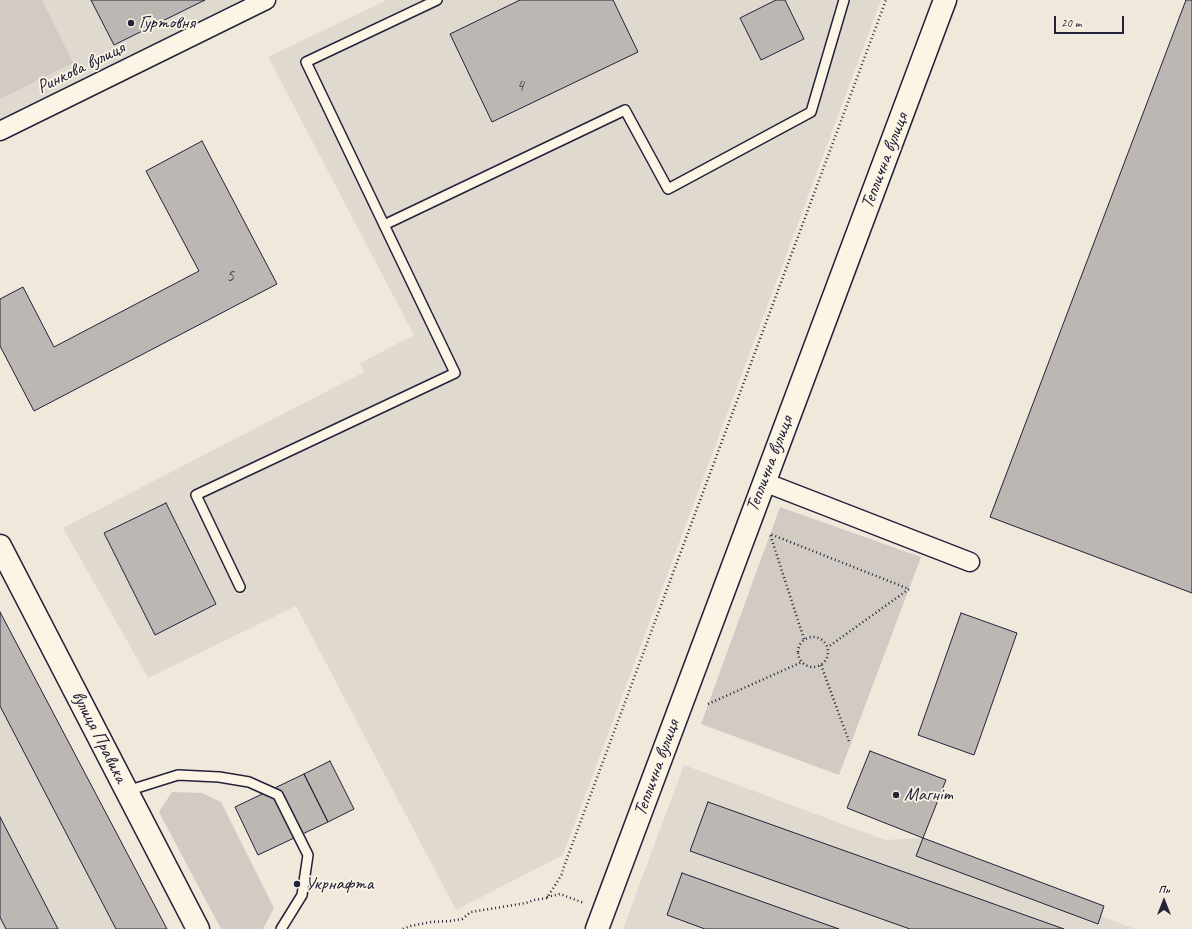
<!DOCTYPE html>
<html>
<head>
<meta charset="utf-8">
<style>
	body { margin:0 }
	#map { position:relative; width:1192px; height:929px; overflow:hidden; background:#efe8db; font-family:Caveat,sans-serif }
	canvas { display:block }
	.north { position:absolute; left:1144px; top:881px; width:40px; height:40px; -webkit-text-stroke:3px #fcf5e5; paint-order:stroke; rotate:0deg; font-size:11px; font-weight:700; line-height:16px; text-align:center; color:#22223b }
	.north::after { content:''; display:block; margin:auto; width:14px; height:18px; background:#22223b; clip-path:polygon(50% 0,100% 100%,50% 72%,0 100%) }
	.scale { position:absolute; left:1054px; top:16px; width:70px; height:18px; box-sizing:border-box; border:2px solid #22223b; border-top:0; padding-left:5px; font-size:12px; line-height:14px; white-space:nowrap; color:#22223b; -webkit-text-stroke:3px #fcf5e5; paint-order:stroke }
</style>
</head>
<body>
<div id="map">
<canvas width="1192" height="929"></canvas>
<div class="north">Пн</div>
<div class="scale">20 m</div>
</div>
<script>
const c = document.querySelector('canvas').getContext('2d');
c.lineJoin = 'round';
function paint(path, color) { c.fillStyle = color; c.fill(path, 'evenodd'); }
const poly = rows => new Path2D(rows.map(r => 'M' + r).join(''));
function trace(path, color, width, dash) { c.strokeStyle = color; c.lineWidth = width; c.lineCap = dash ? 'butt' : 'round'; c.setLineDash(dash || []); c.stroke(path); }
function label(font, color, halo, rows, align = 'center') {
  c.font = font + ' Caveat,sans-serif'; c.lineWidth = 3.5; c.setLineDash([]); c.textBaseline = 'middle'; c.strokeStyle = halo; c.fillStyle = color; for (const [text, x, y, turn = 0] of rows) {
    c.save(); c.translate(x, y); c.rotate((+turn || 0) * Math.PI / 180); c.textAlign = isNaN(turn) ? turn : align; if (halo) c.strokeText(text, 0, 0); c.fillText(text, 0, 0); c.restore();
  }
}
const built = poly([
	[0,0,266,0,0,131],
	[387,0,881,0,563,855,456,910,296,606,148,678,63,528,364,372,360,363,414,335,268,57],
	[0,612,167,929,0,929],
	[684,765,885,840,923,838,1104,906,1101,916,1135,929,623,929]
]);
const green = poly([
	[0,0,42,0,73,63,0,99],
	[780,507,921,557,839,775,701,724],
	[172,792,202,793,221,802,274,908,263,929,221,929,159,812]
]);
const building = poly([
	[91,0,205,0,114,45,91,0],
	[520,0,613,0,638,52,492,122,450,34,520,0],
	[776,0,785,0,804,39,761,60,740,18,776,0],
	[1186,0,1192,0,1192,593,990,517,1186,0],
	[202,141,277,284,34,411,0,346,0,299,23,287,54,347,199,271,146,171,202,141],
	[166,503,216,604,155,635,104,533,166,503],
	[0,612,167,929,116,929,0,706,0,612],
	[961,613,1017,633,974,755,918,735,961,613],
	[870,751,946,780,923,838,847,808,870,751],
	[330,761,354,809,328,822,304,774,330,761],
	[304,774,328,822,258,855,235,807,304,774],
	[708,802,1064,929,910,929,690,851,708,802],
	[0,817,58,929,6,929,0,917,0,817],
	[923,838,1104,906,1098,924,916,856,923,838],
	[682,873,839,929,705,929,667,915,682,873]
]);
const path = poly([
	'798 652a15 15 0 1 1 30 0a15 15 0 1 1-30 0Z',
	[804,639,770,534,909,589,828,647],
	[821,665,850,744],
	[708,704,802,662],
	[547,897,560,894,584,903],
	[403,929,410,926,431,922,450,921,462,919,471,912,526,903,534,900,547,898,562,874,563,869,886,0]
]);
const lane = poly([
	[384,225,625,110,668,189,811,112,844,0],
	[240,587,196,495,455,373,306,62,437,0],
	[127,791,178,775,219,777,249,782,278,795,308,855,302,895,281,929]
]);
const street = poly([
	[0,131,266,0],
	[764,482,970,562]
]);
const secondary = poly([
	[0,546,198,929],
	[597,929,945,0]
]);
const markers = [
	[131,23,4,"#22223b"],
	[896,795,4,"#22223b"],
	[297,884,4,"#22223b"]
];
const numberNames = [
	["4",520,87],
	["5",230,277]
];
const poiNames = [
	["Гуртовня",139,23],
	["Магніт",904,795],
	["Укрнафта",305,884]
];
const streetNames = [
	["Ринкова вулиця",81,68,-26],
	["Теплична вулиця",885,161,-69],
	["Теплична вулиця",770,464,-69],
	["вулиця Правика",99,737,63],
	["Теплична вулиця",657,768,-70]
];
paint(built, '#e0d9cf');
paint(green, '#d1cbc3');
paint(building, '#bcb7b3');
trace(building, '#22223b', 1);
trace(lane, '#22223b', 12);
trace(street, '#22223b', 21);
trace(secondary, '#22223b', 25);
trace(path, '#22223b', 2.5, [1, 3]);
trace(lane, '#fcf5e5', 9);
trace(street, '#fcf5e5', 18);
trace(secondary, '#fcf5e5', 22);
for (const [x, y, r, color] of markers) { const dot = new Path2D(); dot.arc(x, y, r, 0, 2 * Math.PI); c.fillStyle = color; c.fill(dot); trace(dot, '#fcf5e5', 1.5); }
label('17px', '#484759', null, numberNames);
label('19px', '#22223b', '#fcf5e5', poiNames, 'left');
label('19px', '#22223b', '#fcf5e5', streetNames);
</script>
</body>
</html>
